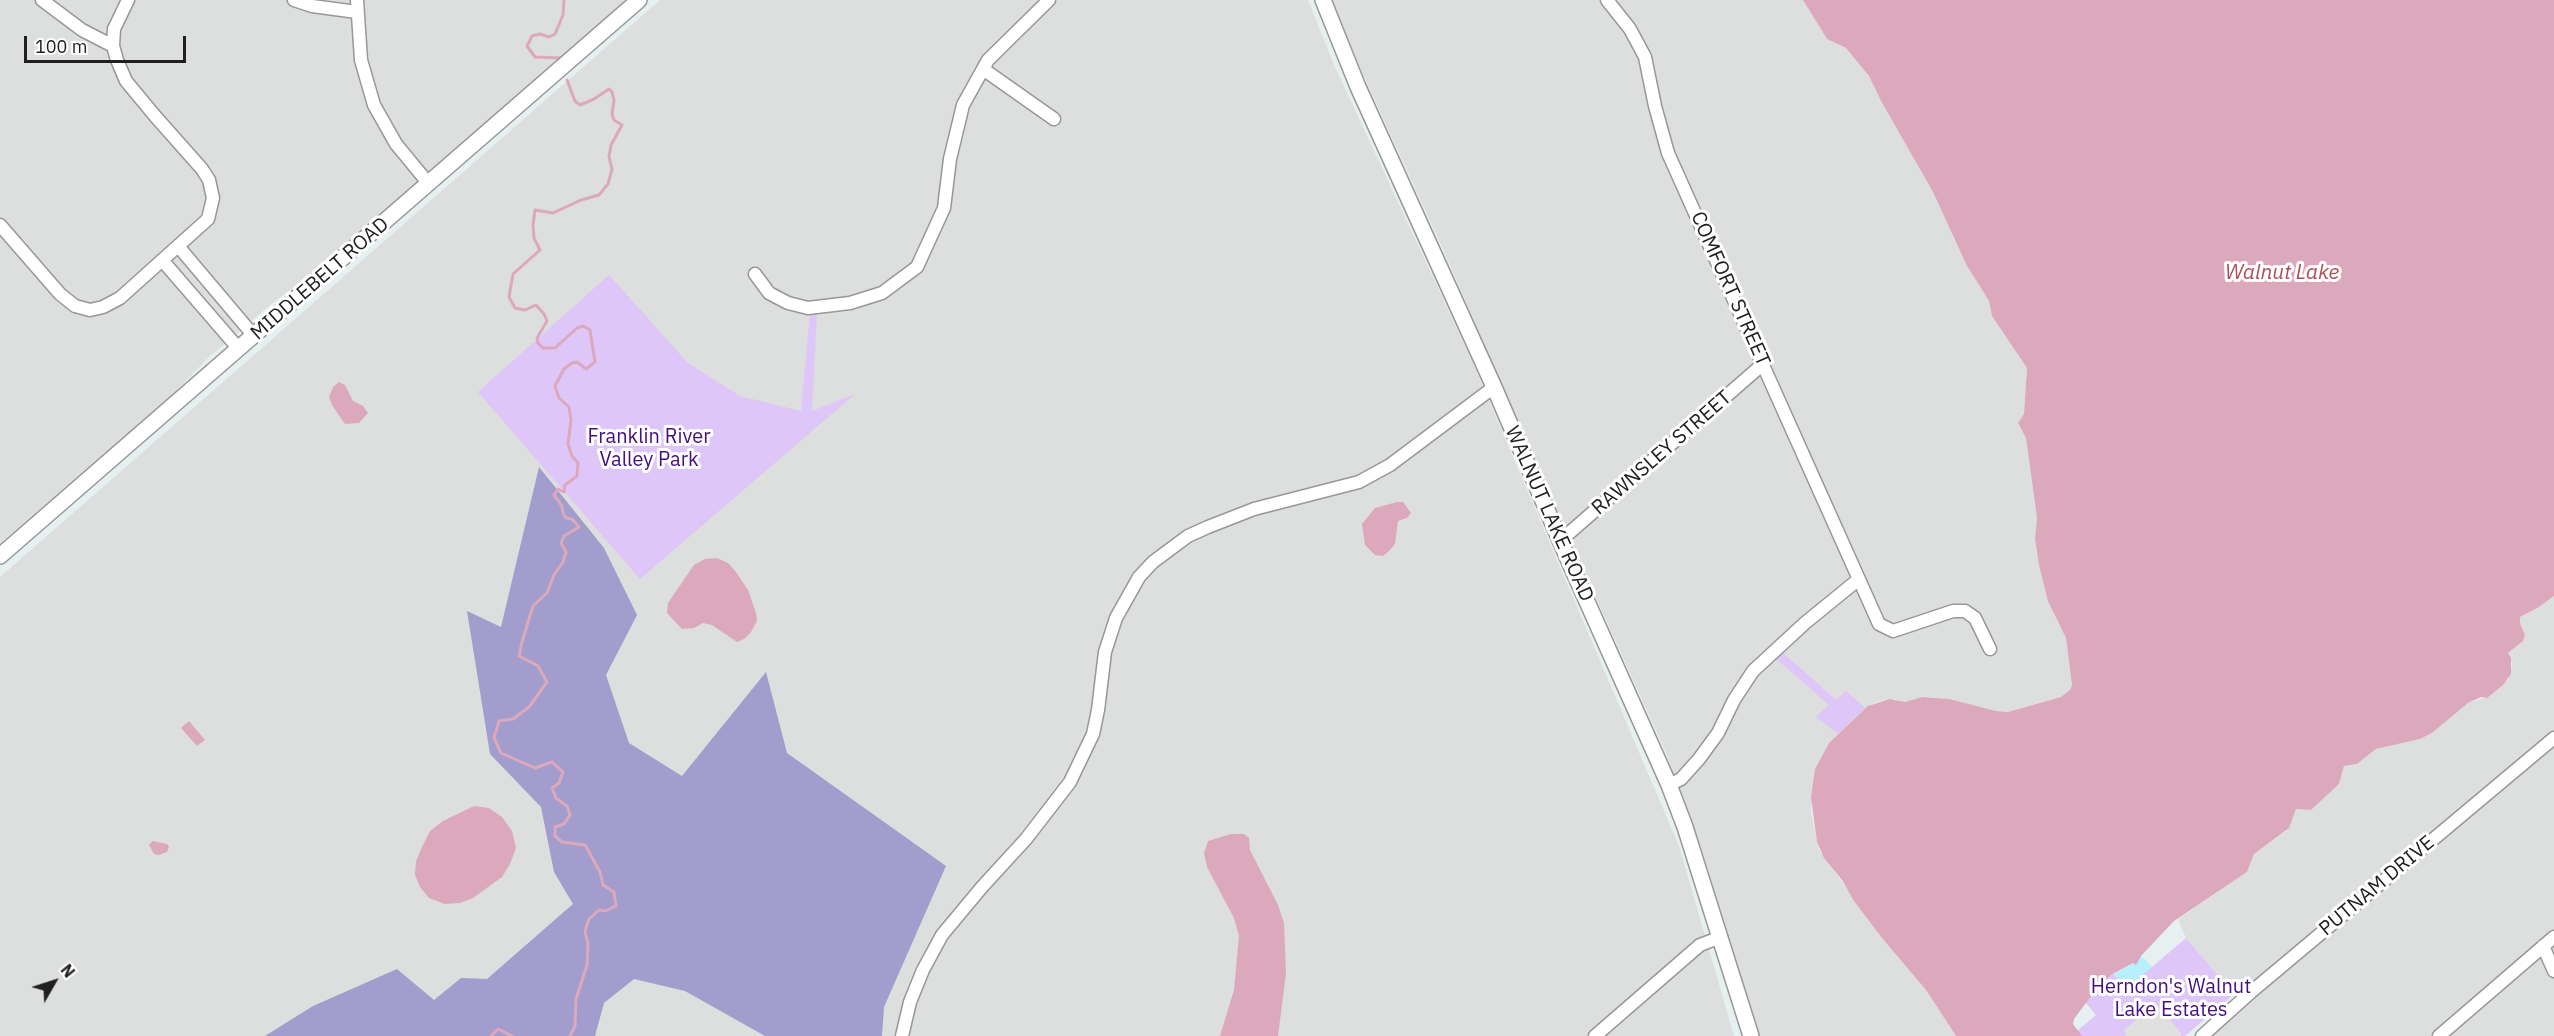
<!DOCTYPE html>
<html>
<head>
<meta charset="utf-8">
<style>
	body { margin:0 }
	#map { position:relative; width:2554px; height:1036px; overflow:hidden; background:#e7f0f0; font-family:"IBM Plex Sans",sans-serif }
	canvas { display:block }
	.north { position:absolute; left:24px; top:952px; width:60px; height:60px; -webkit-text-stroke:4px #fff; paint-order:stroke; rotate:51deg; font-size:16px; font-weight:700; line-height:24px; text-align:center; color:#202020 }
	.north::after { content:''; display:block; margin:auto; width:21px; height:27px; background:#202020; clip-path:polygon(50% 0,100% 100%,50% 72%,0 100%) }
	.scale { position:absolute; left:24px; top:36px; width:162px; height:27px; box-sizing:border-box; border:3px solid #202020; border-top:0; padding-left:8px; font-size:18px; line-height:21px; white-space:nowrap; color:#202020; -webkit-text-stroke:4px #fff; paint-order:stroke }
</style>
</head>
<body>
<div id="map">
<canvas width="2554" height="1036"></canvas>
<div class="north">N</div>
<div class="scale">100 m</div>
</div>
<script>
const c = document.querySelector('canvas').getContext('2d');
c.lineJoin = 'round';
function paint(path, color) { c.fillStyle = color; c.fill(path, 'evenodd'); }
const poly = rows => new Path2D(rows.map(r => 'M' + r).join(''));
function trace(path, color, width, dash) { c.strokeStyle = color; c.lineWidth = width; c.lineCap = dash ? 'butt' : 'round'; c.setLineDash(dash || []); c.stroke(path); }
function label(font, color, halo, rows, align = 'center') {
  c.font = font + ' "IBM Plex Sans",sans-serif'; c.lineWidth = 6; c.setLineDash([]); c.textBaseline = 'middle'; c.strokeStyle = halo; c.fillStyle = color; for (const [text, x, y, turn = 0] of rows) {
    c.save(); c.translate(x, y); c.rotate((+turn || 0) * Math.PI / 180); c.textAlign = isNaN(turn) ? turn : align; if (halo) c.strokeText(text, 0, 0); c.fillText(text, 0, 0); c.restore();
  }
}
const residential = poly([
	[0,0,631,0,360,235,312,274,270,305,209,357,170,397,0,543],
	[660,0,1308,0,1335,67,1473,363,1679,846,1734,1036,0,1036,0,577],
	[1331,0,1803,0,1827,39,1846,48,1869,76,1881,101,1933,192,1964,260,1989,301,1992,316,2027,368,2024,414,2018,424,2026,438,2037,519,2035,539,2039,565,2054,613,2066,638,2072,685,2070,690,2061,697,2008,712,1996,711,1940,698,1922,697,1905,702,1894,699,1876,702,1869,706,1829,743,1815,769,1811,811,1819,850,1882,938,1926,990,1956,1036,1760,1036,1703,853,1666,753,1538,469,1442,247,1362,72],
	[2554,596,2554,1036,2212,1036,2247,1004,2234,994,2186,938,2178,919,2247,872,2254,854,2286,831,2296,809,2311,810,2339,784,2344,766,2354,765,2363,760,2376,749,2420,739,2432,733,2468,703,2485,698,2508,680,2512,664,2508,653,2523,641,2525,635,2520,623,2520,617,2539,607]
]);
const forest = poly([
	[539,467,604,548,637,615,606,675,629,743,682,776,766,672,787,753,946,866,884,1007,882,1036,765,1036,685,991,634,979,604,1003,595,1036,265,1036,313,1006,397,969,434,1000,461,978,487,979,573,904,554,872,541,807,490,754,467,611,501,627]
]);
const sand = poly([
	[2141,956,2162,976,2127,1006,2111,976,2133,963,2136,964]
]);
const park = poly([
	[609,275,688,363,740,396,801,411,810,313,817,313,812,411,855,394,640,579,478,392],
	[1781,651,1836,700,1846,691,1865,708,1838,734,1816,717,1829,705,1774,657],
	[2186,938,2234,994,2185,1036,2071,1036,2096,1015,2064,977,2094,952,2126,989]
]);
const parking = poly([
	[2152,1007,2160,1007,2181,1033,2181,1036,2126,1036,2124,1030]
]);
const water = poly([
	[1803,0,2554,0,2554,596,2539,607,2520,617,2520,623,2525,635,2523,641,2508,653,2511,658,2511,674,2504,684,2487,698,2481,697,2468,703,2432,733,2420,739,2376,749,2357,764,2344,766,2339,784,2311,810,2296,809,2289,828,2254,854,2247,872,2174,921,2141,956,2136,965,2133,963,2111,975,2097,988,2074,1019,2073,1024,2082,1036,1956,1036,1926,990,1882,938,1854,901,1842,880,1824,858,1817,842,1811,797,1815,769,1829,743,1868,706,1890,699,1905,702,1922,697,1949,699,1996,711,2008,712,2061,697,2070,690,2072,685,2066,638,2048,601,2039,565,2035,539,2037,518,2026,438,2018,423,2024,414,2027,368,1992,316,1989,301,1966,264,1933,192,1881,101,1869,76,1846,48,1827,39],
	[339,382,345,385,353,401,363,406,368,413,359,423,345,424,332,405,329,397,333,387],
	[1397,502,1403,502,1411,513,1407,518,1398,521,1395,544,1389,551,1383,556,1375,555,1365,545,1362,524,1375,508],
	[717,558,728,563,736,572,748,590,756,613,757,621,751,632,744,639,737,642,712,625,703,623,694,628,682,629,667,613,668,603,694,565,705,559],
	[189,721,205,740,197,746,181,728],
	[474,806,489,808,502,817,512,831,516,848,510,864,502,877,473,898,460,903,445,904,429,898,420,887,415,875,416,861,422,847,430,831,443,821],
	[1231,834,1244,834,1249,838,1250,850,1278,905,1284,923,1286,973,1278,1036,1220,1036,1234,990,1239,936,1234,918,1207,867,1204,853,1208,841],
	[153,841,167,844,169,847,167,852,159,855,154,854,149,845]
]);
const stream = poly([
	[561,58,535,57,527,46,532,36,540,34,549,37,555,34,563,15,564,0],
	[567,80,575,101,580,105,594,99,609,89,612,92,614,100,612,114,614,120,622,125,611,145,609,157,612,169,608,184,599,195,581,200,553,213,535,210,533,225,534,238,540,250,513,274,509,297,515,308,525,310,536,305,544,314,547,321,537,338,538,343,543,348,555,348,577,328,583,326,590,330,595,362,586,369,577,362,572,363,564,369,555,386,559,398,569,407,571,420,568,444,572,456,578,463,577,476,565,485,564,492,558,489,554,495,562,506,563,513,566,518,572,519,579,527,564,536,561,543,566,552,563,562,554,575,547,593,533,606,522,642,519,656,538,666,547,682,529,707,513,719,499,721,494,738,501,753,535,768,552,762,563,772,559,783,552,788,556,798,567,806,570,815,564,824,555,827,555,836,562,842,585,845,600,872,603,885,614,892,616,906,605,911,599,910,589,919,585,931,588,944,587,965,576,999,575,1026,570,1036],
	[491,1036,498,1029,512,1036]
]);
const minor = poly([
	[42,0,82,30,113,46],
	[294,0,312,6,357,12],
	[357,0,361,60,374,105,396,144,429,184],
	[1607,0,1630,29,1645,57,1655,106,1668,153,1879,624,1893,631,1953,611,1965,611,1975,618,1990,649],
	[983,69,1054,119],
	[0,225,60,294,75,306,90,310,103,307,120,298,208,219,213,198,209,180,202,169,155,116,126,81,117,60,113,46,114,29,128,0],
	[178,246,254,336],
	[162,260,239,349],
	[755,274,769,293,788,303,808,308,850,303,882,293,917,267,944,208,950,159,963,105,988,60,1049,0],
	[1560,541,1763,364],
	[1669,785,1681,779,1699,759,1718,733,1734,700,1753,671,1805,623,1859,579],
	[2543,946,2554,971],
	[902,1036,910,1002,923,970,942,935,982,887,1026,839,1070,782,1093,734,1098,710,1105,652,1116,618,1139,577,1153,562,1188,536,1208,527,1254,509,1359,482,1390,465,1494,387],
	[1595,1036,1700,945,1721,937],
	[2202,1036,2251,992,2554,738],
	[2439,1036,2554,937]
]);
const tertiary = poly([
	[1323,0,1358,87,1494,387,1572,568,1669,785,1685,827,1751,1036],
	[0,556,639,0]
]);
const streetNames = [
	["MIDDLEBELT ROAD",320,279,-41],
	["COMFORT STREET",1730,289,66],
	["RAWNSLEY STREET",1662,453,-41],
	["WALNUT LAKE ROAD",1549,514,66],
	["PUTNAM DRIVE",2377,886,-40]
];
const parkNames = [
	["Franklin River",649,437],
	["Valley Park",649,460],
	["Herndon's Walnut",2171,987],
	["Lake Estates",2171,1010]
];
const waterNames = [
	["Walnut Lake",2282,273]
];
paint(residential, '#dddede');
paint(forest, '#a39dce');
paint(sand, '#b8effd');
paint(park, '#dec6f8');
paint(parking, '#e0e0e0');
paint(water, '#dca9bc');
trace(stream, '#dca9bc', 3);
trace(minor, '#979797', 15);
trace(tertiary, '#979797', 18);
trace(minor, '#fff', 12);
trace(tertiary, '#fff', 15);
label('20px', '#202020', '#fff', streetNames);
label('20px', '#450f7d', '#fff', parkNames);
label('italic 21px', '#ae4e57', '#fff', waterNames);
</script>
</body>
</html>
